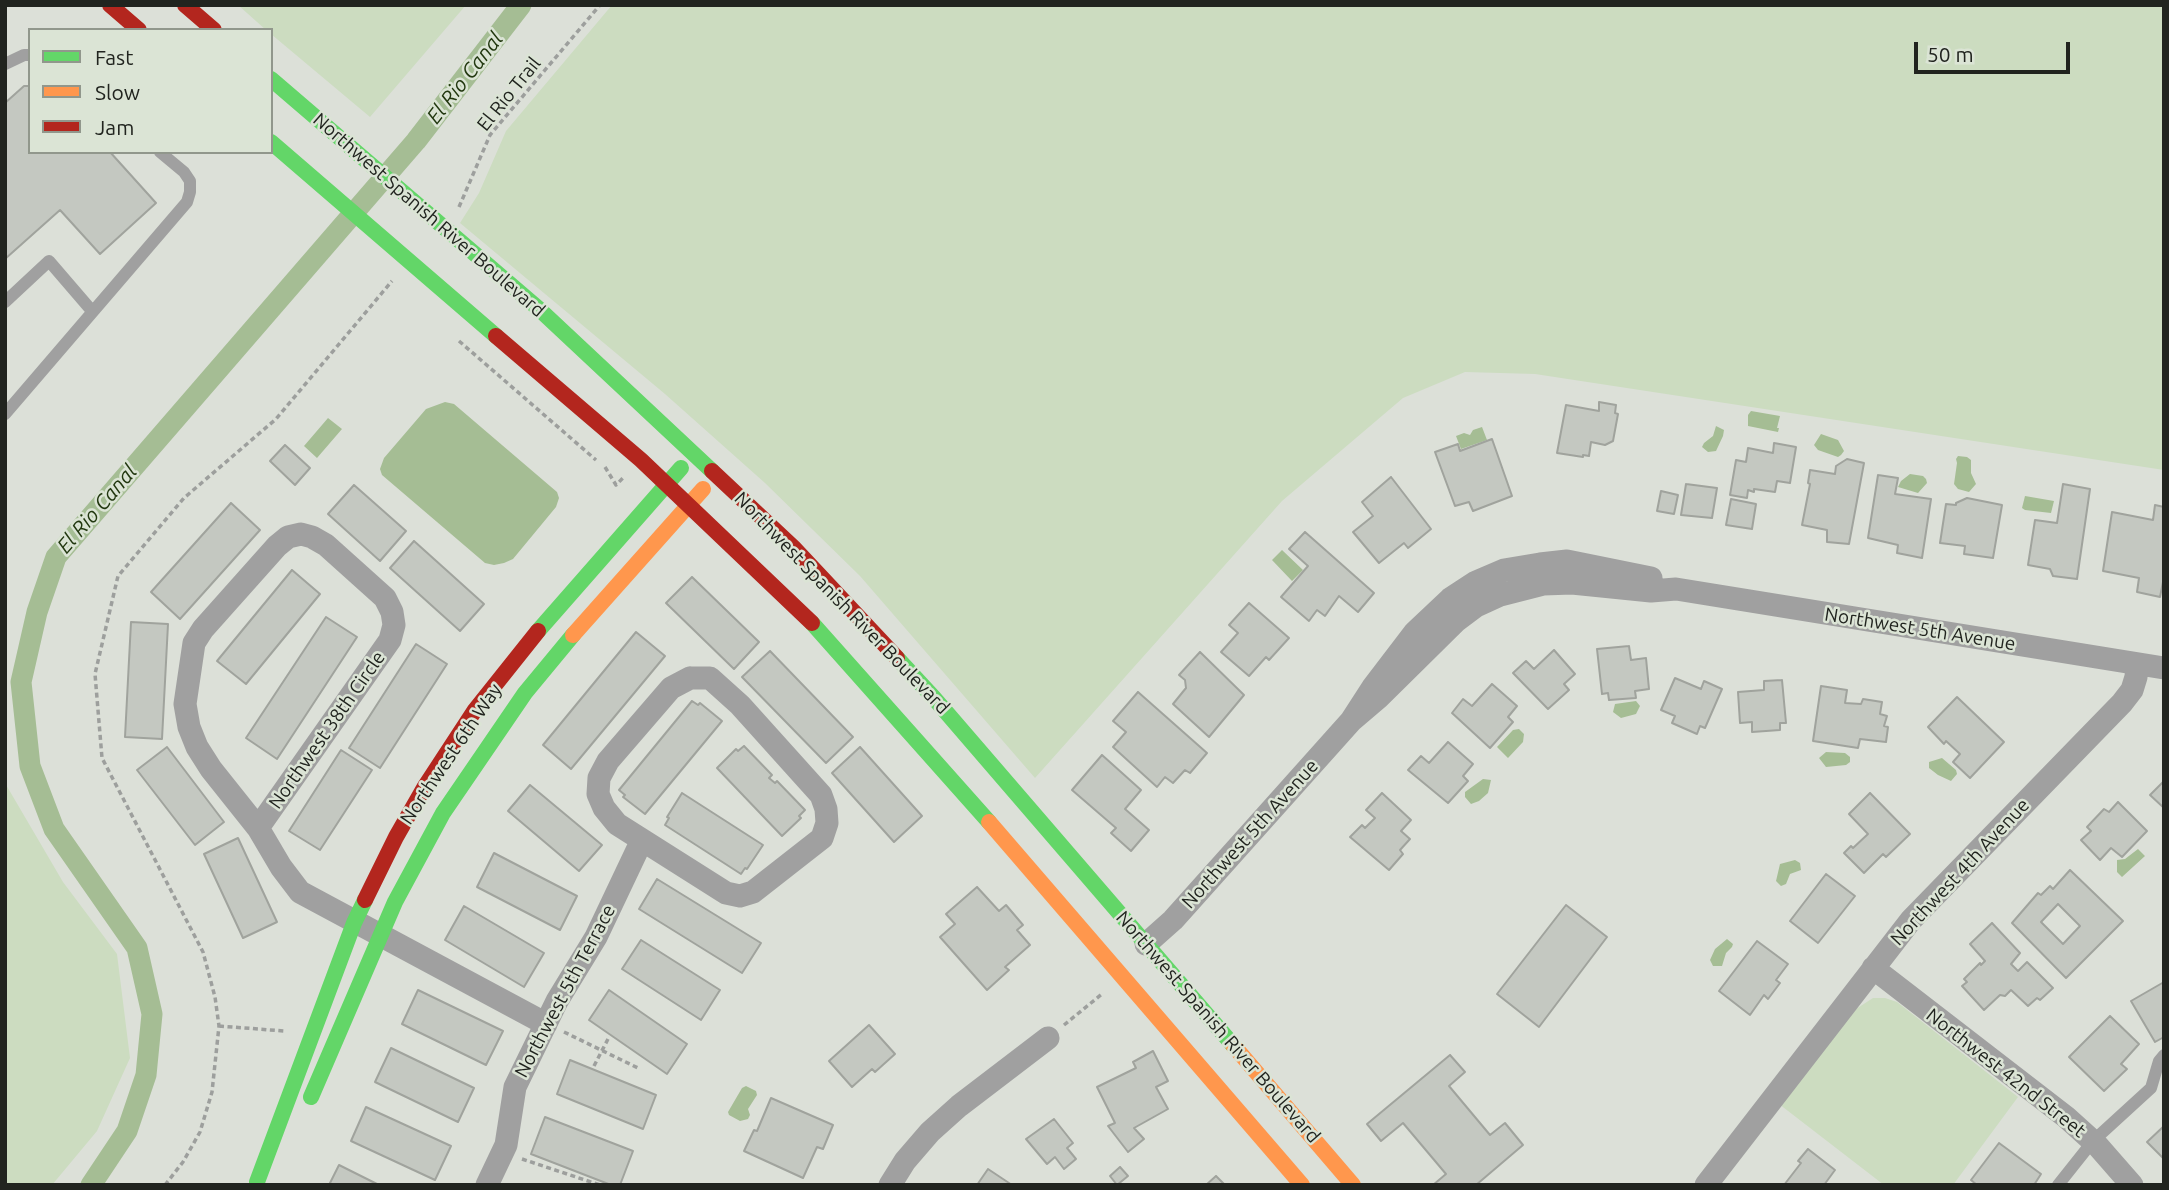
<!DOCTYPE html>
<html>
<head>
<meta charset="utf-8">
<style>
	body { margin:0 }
	#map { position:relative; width:2169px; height:1190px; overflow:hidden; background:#dce0d8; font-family:Ubuntu,sans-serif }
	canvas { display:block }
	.frame { position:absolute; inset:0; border:7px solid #21241f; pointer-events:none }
	.legend { position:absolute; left:28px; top:28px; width:245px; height:126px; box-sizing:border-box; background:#dbe4d5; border:2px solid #91978c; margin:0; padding:9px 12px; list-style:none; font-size:21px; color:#21241f }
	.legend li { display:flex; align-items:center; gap:14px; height:35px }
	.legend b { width:35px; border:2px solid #91978c }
	.scale { position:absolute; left:1914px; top:42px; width:156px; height:32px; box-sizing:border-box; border:4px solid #21241f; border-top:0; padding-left:9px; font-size:21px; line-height:24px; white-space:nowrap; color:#21241f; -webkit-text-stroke:5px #dbe4d5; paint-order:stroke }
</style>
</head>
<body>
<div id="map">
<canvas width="2169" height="1190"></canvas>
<div class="frame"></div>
<ul class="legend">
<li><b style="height:9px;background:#63d668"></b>Fast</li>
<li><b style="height:9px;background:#ff974d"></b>Slow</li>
<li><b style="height:9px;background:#b3261e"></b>Jam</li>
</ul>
<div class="scale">50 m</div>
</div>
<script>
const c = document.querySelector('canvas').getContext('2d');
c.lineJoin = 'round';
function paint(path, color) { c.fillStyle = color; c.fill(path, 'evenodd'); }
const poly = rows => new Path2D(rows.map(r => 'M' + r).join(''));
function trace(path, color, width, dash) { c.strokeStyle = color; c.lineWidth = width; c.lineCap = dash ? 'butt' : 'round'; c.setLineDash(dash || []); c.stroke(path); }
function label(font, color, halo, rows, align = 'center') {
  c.font = font + ' Ubuntu,sans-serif'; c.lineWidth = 5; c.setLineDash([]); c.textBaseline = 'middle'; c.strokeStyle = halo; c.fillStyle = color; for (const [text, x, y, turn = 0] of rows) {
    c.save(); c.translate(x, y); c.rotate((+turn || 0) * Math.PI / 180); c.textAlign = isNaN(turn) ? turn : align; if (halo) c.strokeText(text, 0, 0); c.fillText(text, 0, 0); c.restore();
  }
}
const green = poly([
	[238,5,466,5,370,117,271,34,271,30,266,30],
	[612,5,2164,5,2164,470,1535,374,1465,372,1403,398,1282,501,1035,778,860,576,765,483,665,394,460,223,479,193,506,131],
	[5,783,63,882,117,954,130,1058,97,1131,52,1185,5,1185],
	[1873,998,1885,998,1897,1002,2018,1097,1953,1185,1884,1185,1779,1104,1856,1009]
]);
const water = poly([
	[445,402,454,404,557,492,559,498,556,507,513,559,504,563,494,565,485,563,382,475,380,469,384,458,426,409],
	[1751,411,1780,416,1777,428,1779,428,1778,432,1748,426,1748,415],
	[328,418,342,429,317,458,304,446],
	[1716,426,1724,430,1723,436,1716,451,1708,452,1702,447,1704,443,1713,436],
	[1482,427,1487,440,1461,449,1456,436,1464,433,1470,435,1473,430],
	[1821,434,1838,440,1844,451,1841,455,1838,457,1818,450,1814,445],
	[1958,456,1967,457,1971,460,1971,473,1976,484,1969,492,1958,489,1954,484,1957,463,1956,459],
	[1910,474,1923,476,1926,479,1927,483,1918,493,1898,487,1901,481],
	[2025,496,2054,501,2051,513,2025,510,2022,508],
	[1282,550,1303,570,1292,581,1272,560],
	[1636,701,1640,706,1636,714,1621,718,1613,712,1615,704],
	[1519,729,1524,734,1523,742,1508,758,1497,747,1513,730],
	[1826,752,1845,753,1850,757,1850,762,1846,765,1826,767,1819,758],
	[1942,758,1956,770,1957,774,1951,781,1938,775,1929,768,1929,762],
	[1483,779,1491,780,1488,793,1479,801,1471,804,1465,797,1465,792],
	[2138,849,2145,856,2122,877,2117,872,2117,860,2125,859],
	[1795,860,1800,863,1801,870,1790,874,1786,884,1781,886,1776,881,1780,864],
	[1727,939,1733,944,1732,947,1726,953,1722,966,1713,966,1710,960,1715,949],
	[746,1086,756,1091,757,1095,748,1109,750,1115,748,1119,740,1121,729,1115,728,1112,742,1088]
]);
const canal = poly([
	[91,1185,127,1131,146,1075,152,1014,137,948,54,829,30,766,21,682,37,612,56,557,416,141,521,5]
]);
const building = poly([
	[24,86,30,86,30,152,110,152,156,203,100,254,60,210,5,259,5,103,24,86],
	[1599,402,1616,405,1615,413,1618,414,1613,441,1605,445,1591,442,1589,456,1583,455,1583,457,1557,453,1566,405,1599,411,1599,402],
	[1492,439,1512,496,1473,511,1469,502,1455,506,1435,452,1458,444,1460,451,1492,439],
	[1774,443,1796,447,1790,483,1777,481,1775,492,1754,489,1754,492,1748,490,1747,498,1730,495,1736,460,1746,462,1748,448,1773,453,1774,443],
	[285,445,310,468,295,485,270,461,285,445],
	[1847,459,1864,463,1849,544,1827,542,1827,530,1802,525,1810,484,1808,483,1810,470,1835,474,1836,466,1847,459],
	[1878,475,1898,478,1895,494,1931,499,1922,558,1897,553,1898,545,1868,538,1878,475],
	[1391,477,1431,529,1408,548,1404,543,1379,563,1353,532,1373,516,1362,502,1391,477],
	[1686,484,1717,488,1712,518,1681,515,1686,484],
	[2063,484,2090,489,2077,579,2053,576,2050,569,2028,565,2035,520,2057,523,2063,484],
	[354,485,406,531,380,561,328,514,354,485],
	[1661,491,1678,495,1674,514,1657,511,1661,491],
	[1967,498,2002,505,1993,558,1964,554,1965,546,1940,543,1946,504,1956,505,1956,503,1967,498],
	[1731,499,1756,504,1752,529,1726,525,1731,499],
	[231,503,260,530,180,619,151,592,231,503],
	[2155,505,2164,507,2164,577,2160,597,2137,592,2139,578,2103,571,2112,512,2153,520,2155,505],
	[1305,532,1374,593,1358,612,1339,596,1325,616,1317,610,1309,621,1281,597,1308,566,1289,549,1305,532],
	[414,541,484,604,460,631,390,568,414,541],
	[292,570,320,594,246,684,217,661,292,570],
	[692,577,759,642,734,669,666,603,692,577],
	[1249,603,1289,638,1269,660,1266,657,1249,676,1221,652,1238,633,1229,625,1249,603],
	[326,617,357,637,277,759,246,738,326,617],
	[131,622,168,624,162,739,125,737,131,622],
	[636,632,665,656,571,769,543,745,636,632],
	[416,644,447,664,380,768,349,748,416,644],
	[1629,646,1631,660,1646,658,1649,689,1635,691,1636,698,1609,700,1608,693,1602,694,1597,649,1629,646],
	[1554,650,1575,674,1564,684,1569,690,1548,709,1513,673,1526,661,1534,669,1554,650],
	[770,651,853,737,826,763,742,677,770,651],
	[1200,652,1244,695,1209,737,1173,704,1186,688,1185,680,1179,675,1200,652],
	[1675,678,1701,689,1704,681,1722,689,1705,728,1700,726,1697,734,1672,723,1675,716,1661,710,1675,678],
	[1782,680,1786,723,1780,723,1780,730,1752,732,1752,722,1740,723,1738,692,1764,690,1764,681,1782,680],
	[1492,684,1517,706,1508,717,1513,722,1490,748,1452,713,1463,699,1472,706,1492,684],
	[1821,686,1847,690,1845,703,1861,704,1863,699,1882,702,1880,714,1887,716,1884,726,1888,727,1886,742,1860,739,1858,748,1813,741,1821,686],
	[1138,692,1207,753,1190,773,1185,770,1173,783,1165,777,1157,787,1113,747,1126,732,1113,721,1138,692],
	[1957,697,2004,742,1970,778,1953,762,1960,754,1946,741,1944,744,1928,727,1957,697],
	[692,701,698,705,700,703,722,721,645,814,623,797,625,795,619,790,692,701],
	[1448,742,1473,764,1463,776,1468,781,1448,803,1408,770,1421,756,1429,763,1448,742],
	[744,746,772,775,769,778,775,783,777,781,805,810,799,816,801,818,782,836,717,768,736,749,738,751,744,746],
	[167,747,224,822,195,845,137,770,167,747],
	[860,747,922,816,894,842,832,773,860,747],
	[341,750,372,770,320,850,289,831,341,750],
	[1102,755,1141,790,1125,809,1149,830,1131,851,1111,833,1116,828,1072,790,1102,755],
	[2163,782,2164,782,2164,808,2150,795,2163,782],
	[530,785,602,845,579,871,508,811,530,785],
	[682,793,763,845,747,869,745,868,741,874,665,825,669,818,667,817,682,793],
	[1382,793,1411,820,1401,831,1410,839,1400,850,1403,854,1389,870,1350,837,1362,825,1365,828,1375,818,1366,810,1382,793],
	[1870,793,1910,834,1886,857,1883,854,1864,873,1844,853,1851,846,1853,848,1868,834,1849,814,1870,793],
	[2118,802,2147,831,2122,857,2111,848,2100,860,2081,840,2091,831,2087,827,2104,809,2109,812,2118,802],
	[238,838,277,922,243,938,204,854,238,838],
	[494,853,577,896,560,930,477,887,494,853],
	[2070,870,2123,921,2066,978,2012,923,2038,893,2041,895,2050,886,2053,889,2070,870],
	[2058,904,2080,926,2063,944,2041,922,2058,904],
	[1826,874,1855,896,1818,943,1790,921,1826,874],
	[657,879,761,943,742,973,639,909,657,879],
	[977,887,999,911,1006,905,1023,925,1017,930,1030,945,1005,967,1009,970,987,990,940,937,955,924,946,914,977,887],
	[1566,905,1607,937,1539,1027,1497,994,1566,905],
	[464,906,544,953,524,987,445,940,464,906],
	[1992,923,2020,953,2011,964,2018,971,2027,962,2053,988,2040,1000,2037,998,2028,1006,2011,990,2005,996,2000,995,1984,1010,1962,986,1967,982,1964,979,1980,963,1981,965,1985,961,1970,944,1992,923],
	[641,940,720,990,701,1020,622,969,641,940],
	[1757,941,1788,964,1776,980,1780,983,1768,999,1764,995,1750,1015,1719,991,1757,941],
	[2164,982,2164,1037,2155,1042,2131,1001,2164,982],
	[418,990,503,1031,486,1065,402,1024,418,990],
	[609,990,687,1044,667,1074,589,1020,609,990],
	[2110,1016,2139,1044,2121,1064,2127,1069,2104,1091,2069,1057,2110,1016],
	[869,1025,895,1054,875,1072,872,1069,852,1087,829,1061,869,1025],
	[391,1048,474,1088,458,1122,375,1082,391,1048],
	[1153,1051,1168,1081,1156,1087,1168,1109,1134,1128,1144,1139,1128,1152,1108,1126,1115,1123,1097,1087,1136,1068,1133,1062,1153,1051],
	[1450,1055,1465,1072,1449,1086,1490,1135,1505,1123,1523,1145,1476,1185,1433,1185,1446,1174,1403,1123,1381,1141,1367,1124,1450,1055],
	[570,1060,656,1095,643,1129,557,1094,570,1060],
	[771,1098,833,1125,823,1149,817,1147,803,1178,744,1151,754,1130,757,1131,771,1098],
	[366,1107,451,1146,435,1180,351,1141,366,1107],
	[545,1117,633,1151,620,1185,611,1185,531,1154,545,1117],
	[1054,1119,1073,1143,1067,1148,1076,1159,1064,1169,1055,1157,1047,1164,1026,1139,1054,1119],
	[2164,1126,2164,1159,2147,1142,2164,1126],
	[1999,1143,2041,1174,2034,1185,1977,1185,1971,1180,1999,1143],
	[1808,1149,1835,1170,1824,1185,1784,1185,1801,1163,1798,1161,1808,1149],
	[339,1165,379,1185,329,1185,339,1165],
	[1120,1167,1128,1176,1117,1185,1110,1176,1120,1167],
	[988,1169,1012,1185,977,1185,988,1169],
	[1216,1176,1225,1185,1206,1185,1216,1176]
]);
const path = poly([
	[459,207,490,135,600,5],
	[459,341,596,460],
	[605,467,616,485,623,478],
	[1064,1025,1102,994],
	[219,1026,284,1031],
	[564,1032,638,1068],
	[594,1066,608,1039],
	[522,1159,600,1185],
	[165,1185,183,1162,200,1132,212,1092,219,1026,215,997,203,952,102,758,95,674,118,576,184,498,276,419,392,281]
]);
const lane = poly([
	[5,64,24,55,30,55],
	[5,302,49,261,92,311],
	[5,414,187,202,190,192,190,181,184,172,160,152],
	[2058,1185,2093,1141,2151,1088,2159,1061,2164,1055]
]);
const street = poly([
	[690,678,710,678,740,705,821,795,826,809,827,823,822,838,753,892,740,896,726,893,617,824,604,808,598,794,599,778,608,761,671,688,690,678],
	[1351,721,1378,698,1456,621,1476,606,1500,595,1543,584,1572,583,1651,591,1676,589,2164,668],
	[258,828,390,640,394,625,392,612,385,598,326,545,312,537,301,534,288,537,277,546,203,629,194,643,185,704,189,727,197,747,211,769,258,828,281,867,300,892,546,1024],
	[1146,944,1173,920,1351,721,1373,687,1415,632,1450,599,1476,582,1504,570,1540,564,1567,561,1651,578],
	[1873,968,2066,1117,2097,1145,2132,1185],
	[487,1185,506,1145,515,1087,557,1001,596,937,642,840],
	[890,1185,905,1161,930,1132,959,1106,1048,1038],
	[1706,1185,1911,920,2122,703,2132,690,2136,677,2137,664]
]);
const fast = poly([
	[271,79,539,309,712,471],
	[271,142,496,336],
	[812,623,989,822],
	[538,631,681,468],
	[897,658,934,698,1233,1045],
	[311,1097,395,902,443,813,525,693,573,635],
	[257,1182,354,923,365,900]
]);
const slow = poly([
	[573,635,703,489],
	[989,822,1302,1185],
	[1233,1045,1353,1185]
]);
const jam = poly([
	[110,5,139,30],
	[185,5,214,30],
	[496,336,641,460,812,623],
	[712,471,793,547,897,658],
	[365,900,396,837,424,788,475,710,538,631]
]);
const streetNames = [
	["El Rio Trail",509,94,-51],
	["Northwest Spanish River Boulevard",429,215,41],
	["Northwest Spanish River Boulevard",842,603,46],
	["Northwest 5th Avenue",1920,629,9],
	["Northwest 38th Circle",327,730,-55],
	["Northwest 6th Way",451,754,-56],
	["Northwest 5th Avenue",1250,834,-48],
	["Northwest 4th Avenue",1960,872,-47],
	["Northwest 5th Terrace",565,991,-62],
	["Northwest Spanish River Boulevard",1218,1027,49],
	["Northwest 42nd Street",2006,1073,38]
];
const waterNames = [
	["El Rio Canal",465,78,-52],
	["El Rio Canal",97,509,-49]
];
paint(green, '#ccdcc0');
paint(water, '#a5bd94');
trace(canal, '#a5bd94', 21);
paint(building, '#c4c8c1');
trace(building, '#a0a39d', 2);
trace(path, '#9d9f9d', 3.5, [5, 3.5]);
trace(lane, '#a0a0a0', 12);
trace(street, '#a0a0a0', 23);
trace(fast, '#63d668', 16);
trace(slow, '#ff974d', 16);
trace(jam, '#b3261e', 16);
label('19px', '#21241f', '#dbe4d5', streetNames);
label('italic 21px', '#223810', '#dbe4d5', waterNames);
</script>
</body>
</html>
